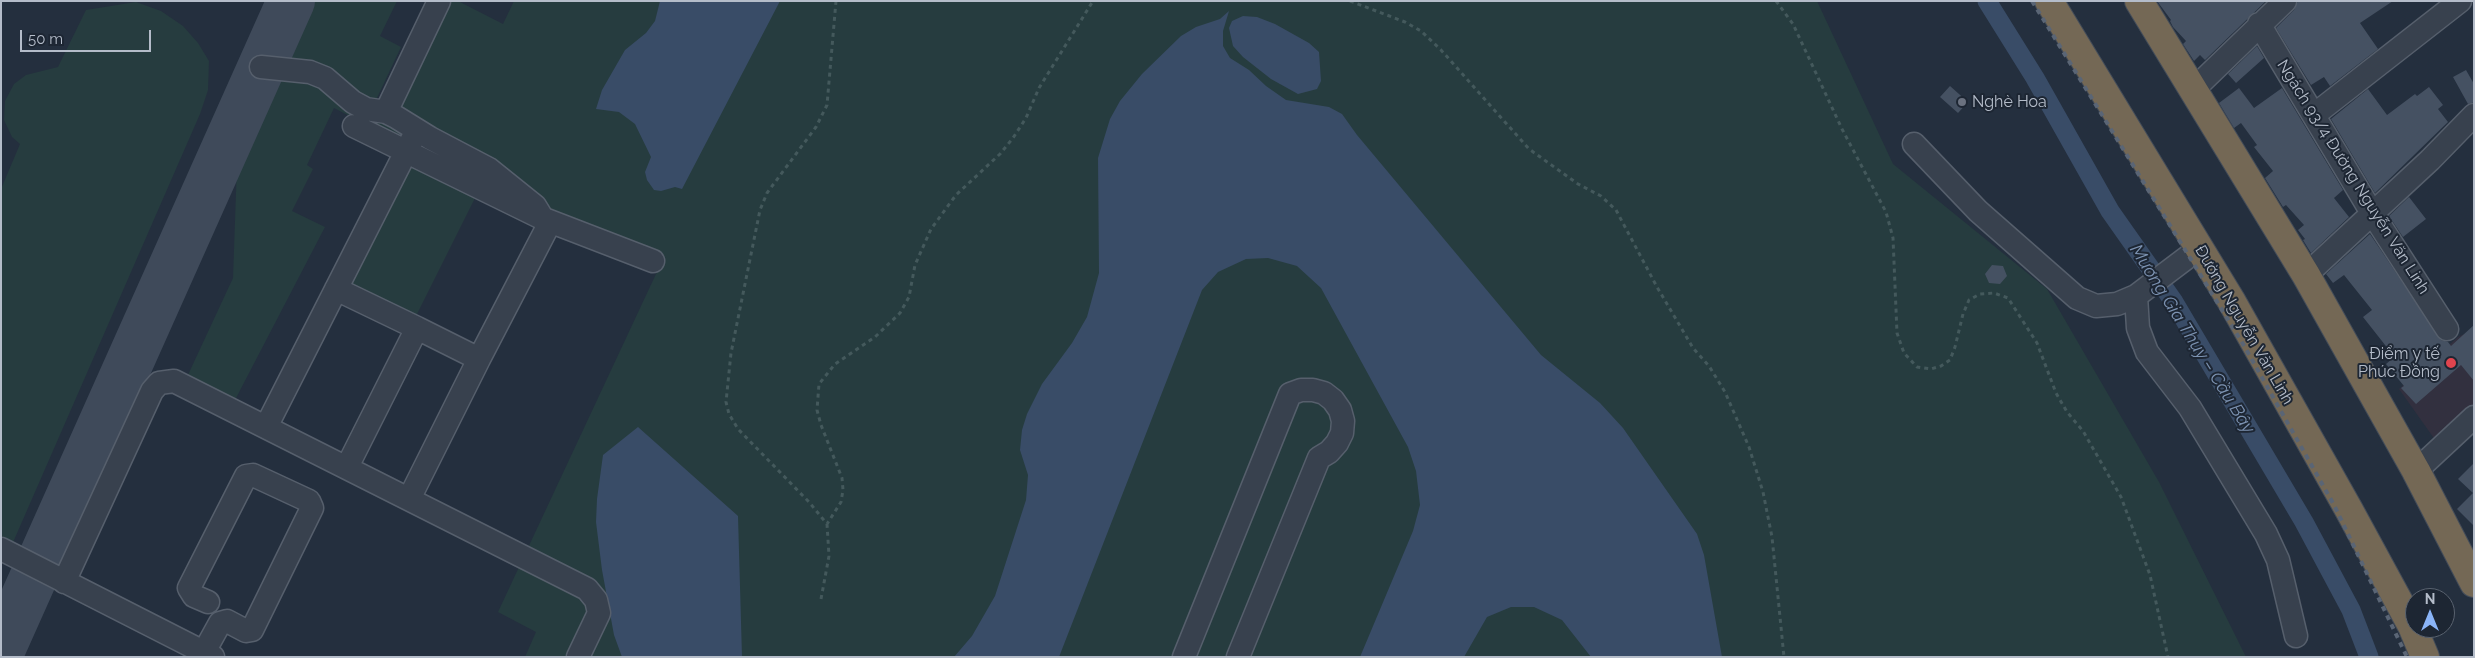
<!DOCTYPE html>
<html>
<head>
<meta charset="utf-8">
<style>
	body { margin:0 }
	#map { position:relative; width:2475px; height:658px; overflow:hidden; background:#242f3e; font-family:Raleway,sans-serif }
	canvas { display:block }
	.frame { position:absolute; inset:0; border:2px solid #b4bcc9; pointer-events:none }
	.north { position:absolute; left:2405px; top:588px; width:50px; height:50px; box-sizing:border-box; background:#1d2633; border:1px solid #59626f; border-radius:50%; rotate:0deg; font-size:14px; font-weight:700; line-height:20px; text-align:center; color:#b4bcc9 }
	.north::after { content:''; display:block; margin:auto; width:18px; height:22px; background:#8ab4f8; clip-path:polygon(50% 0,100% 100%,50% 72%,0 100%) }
	.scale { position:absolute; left:20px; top:30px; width:131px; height:22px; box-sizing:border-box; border:2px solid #b4bcc9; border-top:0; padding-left:6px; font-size:15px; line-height:18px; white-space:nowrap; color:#b4bcc9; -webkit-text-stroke:4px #1d2633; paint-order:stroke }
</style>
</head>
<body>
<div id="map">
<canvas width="2475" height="658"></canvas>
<div class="frame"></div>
<div class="north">N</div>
<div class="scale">50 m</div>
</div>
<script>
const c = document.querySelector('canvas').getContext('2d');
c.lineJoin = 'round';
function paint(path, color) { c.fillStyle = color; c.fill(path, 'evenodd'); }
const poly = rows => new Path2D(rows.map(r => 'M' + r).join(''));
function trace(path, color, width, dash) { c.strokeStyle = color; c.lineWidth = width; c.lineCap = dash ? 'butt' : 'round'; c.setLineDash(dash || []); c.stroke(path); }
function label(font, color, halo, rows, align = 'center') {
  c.font = font + ' Raleway,sans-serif'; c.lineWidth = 4; c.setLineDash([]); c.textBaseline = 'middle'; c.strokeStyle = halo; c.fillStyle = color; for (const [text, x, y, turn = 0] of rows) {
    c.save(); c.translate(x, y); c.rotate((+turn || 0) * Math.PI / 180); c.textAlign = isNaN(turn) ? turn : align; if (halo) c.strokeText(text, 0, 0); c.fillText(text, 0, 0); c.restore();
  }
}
const medical = poly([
	[2468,332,2474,337,2474,410,2438,444,2399,389,2458,337]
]);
const green = poly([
	[301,1,397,1,380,36,401,47,376,100,369,103,275,62],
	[446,1,458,1,503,24,514,1,1817,1,1893,164,2047,289,2159,482,2246,657,525,657,536,632,498,612,663,259,548,213,396,107],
	[136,2,161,11,183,26,198,43,209,61,208,90,200,114,11,547,1,542,1,189,20,144,12,137,4,120,5,101,14,84,26,75,58,67,86,10],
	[271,73,305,77,403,131,404,144,334,108,307,165,313,169,292,211,325,227,235,400,187,377,233,278,237,164,244,133],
	[411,161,477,194,414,320,348,287]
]);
const water = poly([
	[660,1,780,1,682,189,675,187,661,191,654,190,647,180,645,172,651,157,635,124,619,112,596,109,602,90,625,50,646,33,655,21],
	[1229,11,1223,31,1223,46,1230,58,1249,70,1266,86,1286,100,1329,107,1342,114,1357,135,1541,355,1600,403,1623,428,1697,534,1704,555,1722,657,1591,657,1562,620,1534,607,1511,607,1487,617,1464,657,1360,657,1413,531,1420,505,1416,471,1408,447,1321,288,1297,266,1268,258,1246,259,1218,272,1202,290,1059,657,954,657,972,636,995,596,1026,500,1028,475,1020,450,1022,430,1027,414,1042,384,1072,343,1087,317,1099,273,1098,158,1110,119,1120,101,1142,74,1181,36,1196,27,1220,19],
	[1243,16,1257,17,1275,24,1309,43,1319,52,1321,81,1317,89,1298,94,1271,79,1243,57,1233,46,1229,28,1232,21],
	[638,427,738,516,742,657,622,657,614,635,602,570,596,522,597,499,603,455]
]);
const canal = poly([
	[1987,1,2035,78,2110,211,2174,302,2304,522,2351,610,2369,657]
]);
const taxiway = poly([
	[1,650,291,1]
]);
const building = poly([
	[2157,1,2266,1,2205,60,2200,55,2194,61,2183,44,2186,41,2173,27,2170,21,2171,20],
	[2298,1,2393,1,2360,23,2378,49,2330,86,2324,77,2311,85,2276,28,2294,10],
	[2257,46,2264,58,2236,83,2228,74],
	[2466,70,2474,84,2474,102,2468,104,2453,77],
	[1950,86,1968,102,1958,113,1940,97],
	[2429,87,2443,105,2438,109,2448,122,2375,193,2331,119,2368,89,2387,115,2415,94,2417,96],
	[2239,88,2254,108,2282,88,2343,190,2334,198,2349,217,2311,253,2303,240,2305,239,2298,230,2304,225,2286,205,2283,207,2265,178,2273,171,2254,147,2257,145,2241,123,2234,128,2219,103],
	[2409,197,2426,219,2403,237,2389,216],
	[2370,234,2441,340,2448,342,2451,346,2474,325,2474,381,2461,365,2416,404,2401,388,2404,386,2386,364,2392,359,2386,352,2389,350,2363,317,2372,310,2344,275,2333,283,2326,274],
	[1992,265,2003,266,2007,276,2000,284,1989,283,1985,274],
	[2474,463,2474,526,2457,509,2473,493,2458,479]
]);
const path = poly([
	[836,1,827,105,816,127,767,193,760,210,731,353,726,402,729,414,738,429,809,502,827,524,841,502,843,490,842,478,821,425,817,410,819,384,835,364,875,337,900,313,909,297,915,265,931,229,956,195,1000,154,1013,138,1026,118,1039,88,1093,1],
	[1350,1,1405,22,1421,31,1441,50,1529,149,1578,184,1601,196,1616,210,1657,287,1693,348,1709,366,1725,392,1749,447,1763,492,1772,537,1784,657],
	[1776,1,1793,24,1842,129,1886,212,1893,238,1897,333,1904,353,1917,367,1931,369,1941,366,1950,360,1955,347,1963,314,1969,300,1980,294,1994,293,2008,298,2037,343,2056,393,2067,412,2083,431,2121,497,2150,575,2168,657],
	[821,599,829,556,827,524]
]);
const minor = poly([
	[2259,24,2372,213,2447,329],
	[261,67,310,72,325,78,353,102,366,109,386,112,396,117,430,138,489,169,535,206,546,224,546,230,479,359],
	[2193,90,2285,1],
	[386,112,439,1],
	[2314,115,2460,1],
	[354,126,544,219,653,261],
	[1914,144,1978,211,2077,298,2096,306,2117,304,2136,296,2189,256,2200,250],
	[2306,275,2430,160,2474,115],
	[336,289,417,328],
	[2136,296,2138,328,2147,352,2190,408,2266,534,2278,560,2296,636],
	[266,427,417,130],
	[347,467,417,328,479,359,409,499],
	[2416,471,2474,417],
	[1,549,213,657],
	[64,582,152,391,159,383,174,381,587,589,596,600,599,613,578,657],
	[204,652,220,623,227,621,246,631,252,630,312,508,309,501,253,475,246,476,189,588,194,596,208,602],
	[1184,657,1290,394,1301,390,1313,390,1324,393,1333,400,1340,410,1343,421,1342,433,1337,443,1329,452,1319,458,1238,657]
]);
const highway = poly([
	[2049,1,2232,302,2349,510,2412,626,2425,657],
	[2139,1,2306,275,2416,471,2474,583]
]);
const rail = poly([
	[2032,1,2243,344,2334,505,2407,657]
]);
const markers = [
	[1962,102,5,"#6b7280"],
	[2451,363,6,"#e0444e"]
];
const poiNames = [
	["Nghè Hoa",1972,102],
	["Điểm y tế",2440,354,"right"],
	["Phúc Đồng",2440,372,"right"]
];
const streetNames = [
	["Ngách 93/4 Đường Nguyễn Văn Linh",2353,177,58],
	["Đường Nguyễn Văn Linh",2244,325,60]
];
const waterNames = [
	["Mương Gia Thụy – Cầu Bây",2192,339,58]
];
paint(medical, '#32303f');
paint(green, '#263c3f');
paint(water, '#394c67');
trace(canal, '#394c67', 19);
trace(taxiway, '#3f4a5a', 48);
paint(building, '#455162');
trace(minor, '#565f6c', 25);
trace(highway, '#434c59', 30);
trace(path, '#44595c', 3, [4, 4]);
trace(minor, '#38414e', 22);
trace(highway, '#746855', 28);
trace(rail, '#5a6575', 4, [5, 5]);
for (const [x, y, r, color] of markers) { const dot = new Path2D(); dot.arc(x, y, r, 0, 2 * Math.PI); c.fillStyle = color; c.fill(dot); trace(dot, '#1d2633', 2); }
label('16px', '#b4bcc9', '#1d2633', poiNames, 'left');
label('16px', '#b4bcc9', '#1d2633', streetNames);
label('italic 18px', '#7c92b1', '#1d2633', waterNames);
</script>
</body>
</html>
